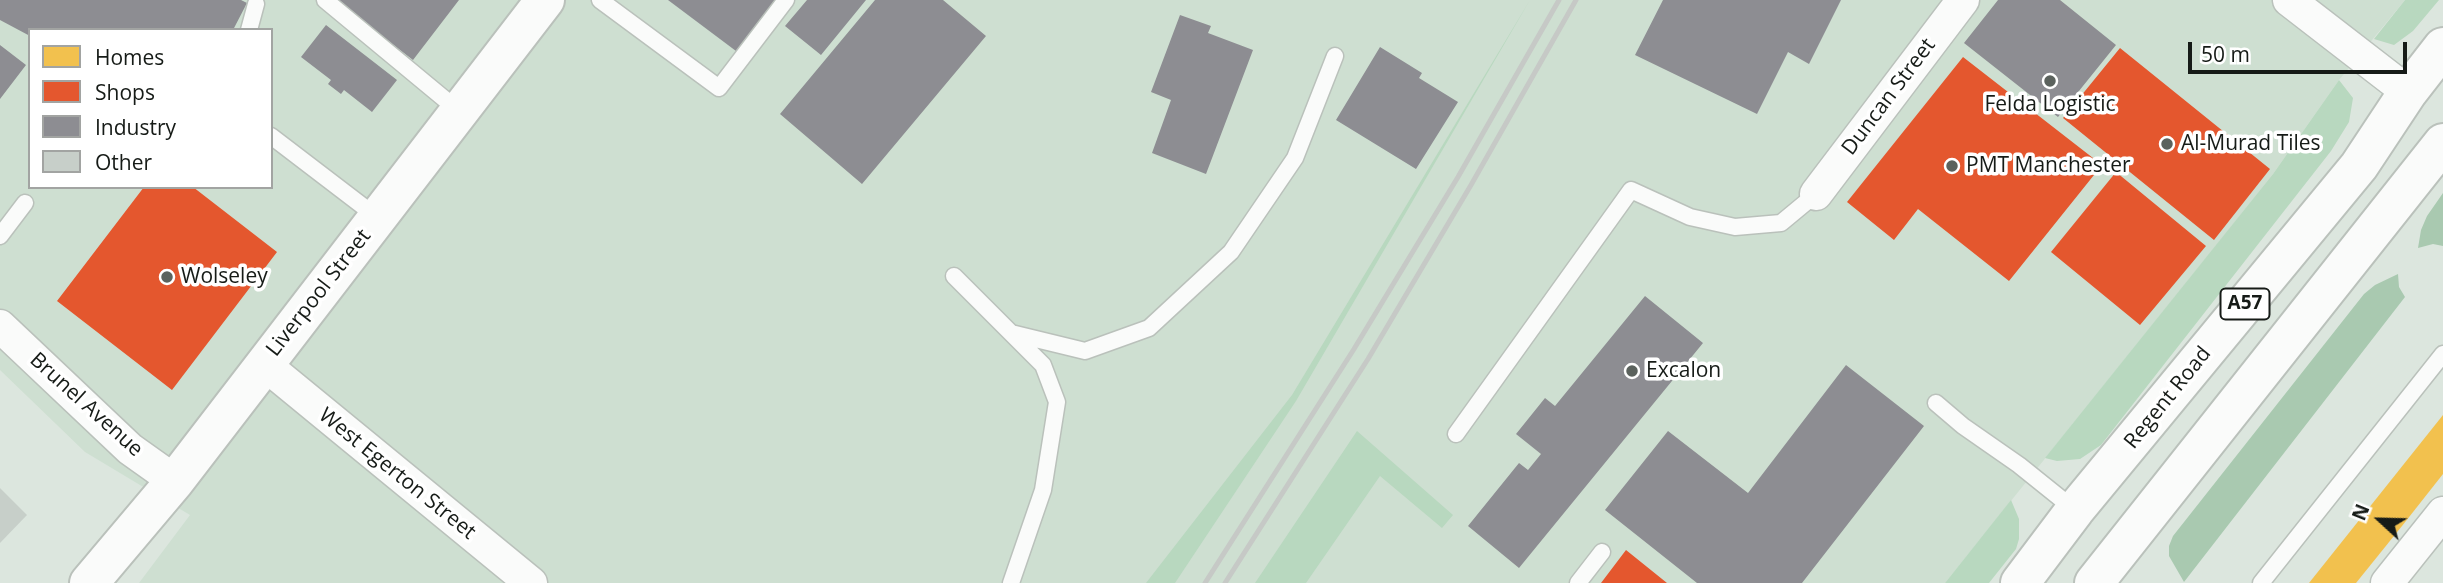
<!DOCTYPE html>
<html>
<head>
<meta charset="utf-8">
<style>
	body { margin:0 }
	#map { position:relative; width:2443px; height:583px; overflow:hidden; background:#dce6de; font-family:"Open Sans",sans-serif }
	canvas { display:block }
	.legend { position:absolute; left:28px; top:28px; width:245px; height:161px; box-sizing:border-box; background:#fff; border:2px solid #a2a4a2; margin:0; padding:9px 12px; list-style:none; font-size:21px; color:#161b17 }
	.legend li { display:flex; align-items:center; gap:14px; height:35px }
	.legend b { width:35px; border:2px solid #a2a4a2 }
	.north { position:absolute; left:2345px; top:485px; width:70px; height:70px; -webkit-text-stroke:5px #fff; paint-order:stroke; rotate:292deg; font-size:19px; font-weight:700; line-height:28px; text-align:center; color:#161b17 }
	.north::after { content:''; display:block; margin:auto; width:24px; height:32px; background:#161b17; clip-path:polygon(50% 0,100% 100%,50% 72%,0 100%) }
	.scale { position:absolute; left:2188px; top:42px; width:219px; height:32px; box-sizing:border-box; border:4px solid #161b17; border-top:0; padding-left:9px; font-size:21px; line-height:24px; white-space:nowrap; color:#161b17; -webkit-text-stroke:5px #fff; paint-order:stroke }
</style>
</head>
<body>
<div id="map">
<canvas width="2443" height="583"></canvas>
<ul class="legend">
<li><b style="height:19px;background:#f2c14e"></b>Homes</li>
<li><b style="height:19px;background:#e4572e"></b>Shops</li>
<li><b style="height:19px;background:#8d8d92"></b>Industry</li>
<li><b style="height:19px;background:#c7cfc9"></b>Other</li>
</ul>
<div class="north">N</div>
<div class="scale">50 m</div>
</div>
<script>
const c = document.querySelector('canvas').getContext('2d');
c.lineJoin = 'round';
function paint(path, color) { c.fillStyle = color; c.fill(path, 'evenodd'); }
const poly = rows => new Path2D(rows.map(r => 'M' + r).join(''));
function trace(path, color, width, dash) { c.strokeStyle = color; c.lineWidth = width; c.lineCap = dash ? 'butt' : 'round'; c.setLineDash(dash || []); c.stroke(path); }
function label(font, color, halo, rows, align = 'center') {
  c.font = font + ' "Open Sans",sans-serif'; c.lineWidth = 7; c.setLineDash([]); c.textBaseline = 'middle'; c.strokeStyle = halo; c.fillStyle = color; for (const [text, x, y, turn = 0] of rows) {
    c.save(); c.translate(x, y); c.rotate((+turn || 0) * Math.PI / 180); c.textAlign = isNaN(turn) ? turn : align; if (halo) c.strokeText(text, 0, 0); c.fillText(text, 0, 0); c.restore();
  }
}
const built = poly([
	[0,0,2405,0,2339,80,2273,174,2215,247,1945,583,139,583,190,515,85,452,0,370],
	[30,30,271,30,271,187,30,187]
]);
const green = poly([
	[1530,0,1296,401,1175,583,1146,583,1292,395],
	[2405,0,2439,0,2413,31,2394,45,2374,39],
	[2339,80,2353,98,2349,122,2331,151,2101,445,2080,459,2057,461,2045,458,2273,174],
	[1357,431,1453,515,1442,528,1380,476,1306,583,1255,583],
	[2011,500,2019,519,2019,539,2016,549,1989,583,1945,583]
]);
const forest = poly([
	[2443,193,2443,246,2433,244,2418,248,2421,230,2427,216],
	[2398,274,2399,287,2405,297,2184,582,2169,556,2169,546,2173,536,2364,294,2375,285]
]);
const homes = poly([
	[2443,415,2443,474,2402,526,2356,583,2309,583]
]);
const shops = poly([
	[2120,48,2270,169,2214,240,2063,118],
	[1963,57,2102,165,2009,281,1918,209,1894,240,1847,202],
	[2116,172,2206,246,2140,325,2051,252],
	[144,187,193,187,277,252,172,390,57,301],
	[1626,550,1667,583,1601,583]
]);
const industry = poly([
	[0,0,241,0,247,3,233,30,30,30,30,36,0,20],
	[335,0,459,0,413,60],
	[668,0,775,0,736,51],
	[807,0,866,0,821,55,785,26],
	[875,0,943,0,986,36,862,184,780,114],
	[1663,0,1841,0,1809,64,1788,52,1757,114,1635,55],
	[1998,0,2060,0,2116,45,2058,117,1964,43],
	[1180,15,1211,26,1208,33,1253,50,1206,174,1152,153,1171,100,1151,92],
	[326,25,397,80,372,112,344,90,341,94,328,84,331,80,301,57],
	[0,45,26,65,0,99],
	[1380,47,1422,73,1419,78,1458,102,1416,169,1336,120],
	[1645,296,1703,343,1519,568,1468,526,1519,463,1528,470,1541,454,1516,434,1545,398,1555,406],
	[1846,365,1924,426,1802,583,1697,583,1605,510,1668,431,1748,493]
]);
const building = poly([
	[0,488,27,515,0,543]
]);
const lane = poly([
	[325,0,459,111],
	[600,0,719,88,786,0],
	[249,30,256,4],
	[271,136,377,217],
	[0,236,25,203],
	[954,276,1043,365,1057,402,1043,490,1011,583],
	[1011,333,1085,351,1149,328,1231,252,1295,158,1335,56],
	[1936,403,1963,426,2019,465,2075,510],
	[1456,434,1631,190,1690,217,1735,227,1781,223,1816,194],
	[1578,583,1602,552],
	[2261,583,2443,354]
]);
const street = poly([
	[2289,0,2408,92],
	[1816,194,1963,0],
	[0,326,130,449,175,481],
	[264,364,531,583],
	[2387,583,2443,513]
]);
const secondary = poly([
	[89,583,175,481,545,0]
]);
const highway = poly([
	[2020,583,2075,510,2359,166,2408,92,2443,47],
	[2094,583,2443,143]
]);
const rail = poly([
	[1205,583,1354,349,1458,177,1559,0],
	[1225,583,1368,359,1471,185,1576,0]
]);
const markers = [
	[2050,81,7,"#5b625d"],
	[2167,144,7,"#5b625d"],
	[1952,166,7,"#5b625d"],
	[167,277,7,"#5b625d"],
	[1632,371,7,"#5b625d"]
];
const shields = [
	[2245,304,49]
];
const shieldNames = [
	["A57",2245,304]
];
const streetNames = [
	["Duncan Street",1889,97,-53],
	["Liverpool Street",319,293,-52],
	["Regent Road",2168,398,-51],
	["Brunel Avenue",86,405,42],
	["West Egerton Street",397,474,39]
];
const poiNames = [
	["Felda Logistic",2050,105,"center"],
	["Al-Murad Tiles",2181,144],
	["PMT Manchester",1966,166],
	["Wolseley",181,277],
	["Excalon",1646,371]
];
paint(built, '#cedfd1');
paint(green, '#b8d8bf');
paint(forest, '#a9c9b0');
paint(homes, '#f2c14e');
paint(shops, '#e4572e');
paint(industry, '#8d8d92');
paint(building, '#c7cfc9');
trace(lane, '#bac1bb', 19);
trace(street, '#bac1bb', 35);
trace(secondary, '#bac1bb', 42);
trace(highway, '#bac1bb', 42);
trace(lane, '#fafbfa', 16);
trace(street, '#fafbfa', 32);
trace(secondary, '#fafbfa', 38);
trace(highway, '#fafbfa', 38);
trace(rail, '#c6c9c6', 5);
for (const [x, y, r, color] of markers) { const dot = new Path2D(); dot.arc(x, y, r, 0, 2 * Math.PI); c.fillStyle = color; c.fill(dot); trace(dot, '#fff', 2.5); }
for (const [x, y, w] of shields) { const box = new Path2D(); box.roundRect(x - w / 2, y - 15.5, w, 31, 5); c.fillStyle = '#fff'; c.fill(box); trace(box, '#161b17', 2); }
label('bold 19px', '#161b17', null, shieldNames);
label('21px', '#161b17', '#fff', streetNames);
label('21px', '#161b17', '#fff', poiNames, 'left');
</script>
</body>
</html>
